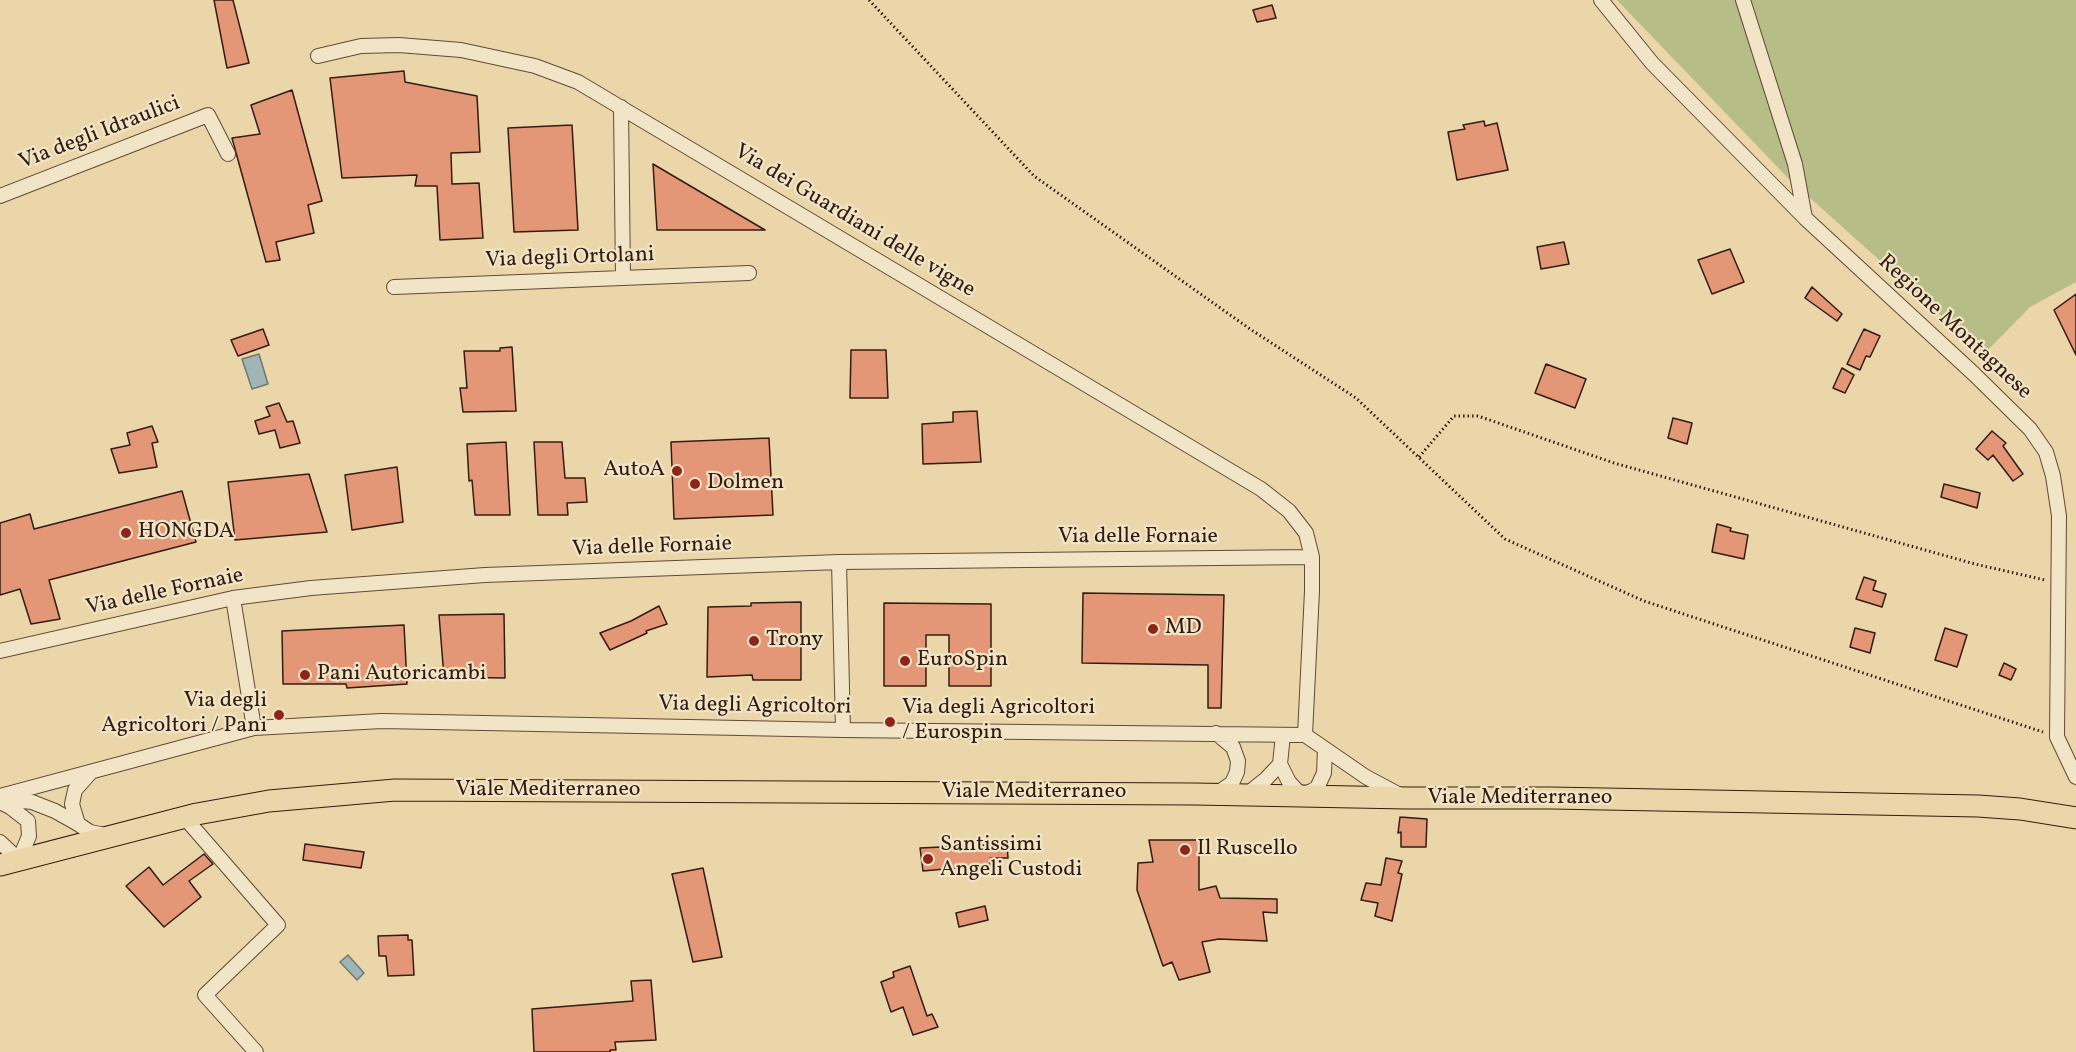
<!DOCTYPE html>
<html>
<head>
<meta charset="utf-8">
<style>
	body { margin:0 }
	canvas { display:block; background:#ead6a9 }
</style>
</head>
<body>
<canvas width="2076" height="1052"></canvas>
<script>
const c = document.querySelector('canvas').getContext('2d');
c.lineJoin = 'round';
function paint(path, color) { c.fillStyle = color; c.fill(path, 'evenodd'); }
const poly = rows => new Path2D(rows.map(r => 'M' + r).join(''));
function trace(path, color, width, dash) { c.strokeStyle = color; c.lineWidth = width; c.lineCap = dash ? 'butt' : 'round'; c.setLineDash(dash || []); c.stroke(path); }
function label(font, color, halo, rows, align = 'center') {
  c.font = font + ' Vollkorn,serif'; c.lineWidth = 4.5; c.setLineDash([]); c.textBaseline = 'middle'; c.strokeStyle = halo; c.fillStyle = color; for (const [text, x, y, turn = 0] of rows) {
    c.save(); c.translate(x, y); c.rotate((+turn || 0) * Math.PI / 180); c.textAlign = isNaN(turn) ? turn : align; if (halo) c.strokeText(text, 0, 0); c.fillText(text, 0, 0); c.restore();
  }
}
const green = poly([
	[1617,0,2076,0,2076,282,2030,307,1984,354,1789,179]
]);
const water = poly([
	[259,354,268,384,252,389,242,359,259,354],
	[348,955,364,973,357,980,340,962,348,955]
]);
const building = poly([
	[214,0,233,0,249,63,227,68,214,0],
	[1272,5,1276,18,1257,22,1253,10,1272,5],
	[404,71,405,82,477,96,480,152,451,153,452,184,479,183,483,238,440,240,437,186,415,186,417,175,342,178,330,78,404,71],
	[292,90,322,201,308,205,314,233,276,242,280,260,266,262,232,138,260,134,251,105,292,90],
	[1484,121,1485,126,1497,123,1508,170,1457,180,1448,132,1465,129,1463,125,1484,121],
	[572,125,578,230,514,232,508,128,572,125],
	[653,164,765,230,657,230,653,164],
	[1564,242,1569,264,1541,269,1537,247,1564,242],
	[1730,249,1744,282,1712,294,1698,260,1730,249],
	[1812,287,1842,314,1837,321,1805,298,1812,287],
	[2076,294,2076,355,2054,310,2076,294],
	[263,329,269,345,238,356,231,340,263,329],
	[1864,329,1880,336,1870,357,1866,356,1860,370,1847,364,1864,329],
	[512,347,516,411,463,412,460,388,467,388,464,351,500,351,500,348,512,347],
	[851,350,886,350,888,398,850,398,851,350],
	[1546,364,1586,379,1575,408,1535,393,1546,364],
	[1842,368,1854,375,1845,393,1833,388,1842,368],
	[279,403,287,422,293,421,300,443,280,448,275,430,259,434,255,421,270,416,266,407,279,403],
	[977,411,981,462,923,464,922,424,953,422,953,412,977,411],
	[1673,418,1692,423,1687,444,1668,438,1673,418],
	[152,426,158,442,152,443,157,467,119,473,111,449,130,445,127,433,152,426],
	[1992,431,2006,443,2003,446,2023,474,2013,481,1993,455,1988,460,1976,449,1992,431],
	[769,438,773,515,674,519,671,442,769,438],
	[506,442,510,515,475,515,472,480,469,481,467,444,506,442],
	[534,442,562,442,565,478,585,478,587,502,567,503,568,515,538,515,534,442],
	[397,467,403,522,352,530,345,475,397,467],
	[309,474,327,532,235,540,228,482,309,474],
	[1944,484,1980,493,1977,508,1941,497,1944,484],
	[182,491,196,542,49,580,60,619,31,624,20,589,0,595,0,523,30,514,34,529,182,491],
	[1717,524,1731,528,1730,531,1748,535,1744,559,1712,552,1717,524],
	[1864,577,1876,581,1873,590,1886,594,1882,607,1856,599,1864,577],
	[1083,593,1224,595,1221,708,1208,708,1208,665,1082,663,1083,593],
	[801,602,801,680,753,680,752,675,707,677,708,607,751,606,751,603,801,602],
	[884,603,991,604,991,686,949,686,949,635,926,635,926,686,884,686,884,603],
	[659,606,667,624,646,631,647,633,610,650,600,633,631,621,659,606],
	[504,614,505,678,444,677,439,615,504,614],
	[404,625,407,684,347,688,346,684,283,684,282,631,404,625],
	[1855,628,1875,633,1870,653,1850,647,1855,628],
	[1945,628,1967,635,1957,667,1935,660,1945,628],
	[2004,663,2016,669,2011,680,1999,675,2004,663],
	[1400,817,1427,819,1426,847,1401,847,1401,832,1398,833,1400,817],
	[1149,840,1199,840,1199,890,1216,886,1220,898,1277,899,1277,913,1263,912,1267,941,1219,939,1202,942,1210,972,1179,980,1172,962,1163,966,1137,890,1138,863,1153,862,1149,840],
	[305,844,364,852,361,868,303,860,305,844],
	[1007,844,1008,858,990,858,990,865,923,871,920,848,1007,844],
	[204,854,213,864,189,881,201,897,164,927,126,886,149,867,163,885,204,854],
	[1386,858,1402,861,1398,873,1402,874,1392,921,1375,916,1378,903,1361,900,1366,883,1381,885,1386,858],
	[703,868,722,957,693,962,672,874,703,868],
	[985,906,988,920,959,927,956,913,985,906],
	[408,935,408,940,412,940,414,975,388,976,386,956,379,956,378,936,408,935],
	[910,966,927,1016,932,1014,938,1027,913,1035,903,1007,891,1012,881,982,894,977,893,972,910,966],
	[651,980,656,1040,615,1042,616,1050,610,1050,610,1052,534,1052,532,1009,633,1001,631,981,651,980]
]);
const path = poly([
	[869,0,1034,176,1250,329,1356,398,1505,539,1644,601,2043,732],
	[1419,457,1454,416,1478,416,1614,463,1975,564,2045,580]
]);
const street = poly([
	[1601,0,1652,63,1805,218,1974,374,2030,429,2046,452,2053,476,2059,516,2057,737,2076,777],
	[1743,0,1795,164,1805,218],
	[318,56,361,46,399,45,461,50,535,66,578,82,1261,489,1289,511,1306,533,1312,557,1312,591,1305,735],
	[621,107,623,278],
	[0,196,208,115,228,154],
	[394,287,749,273],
	[839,562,843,730],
	[233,598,254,728],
	[0,651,233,598,311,588,485,575,839,562,1312,557],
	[1283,735,1280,764,1289,782,1302,796,1317,788,1324,773,1325,749],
	[91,772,75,790,72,804,78,824,90,832,106,835],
	[1216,794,1232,783,1237,772,1238,761,1233,747,1216,733],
	[1246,795,1266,779,1280,764],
	[0,796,254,728,382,721,843,730,1305,735,1366,777,1400,795],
	[2,799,32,802,55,811,78,824],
	[0,802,10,807,28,821,29,836,19,860,0,842],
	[185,818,278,925,205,995,256,1052]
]);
const primary = poly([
	[0,865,197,814,269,801,395,790,1195,794,1407,798,1551,798,1978,806,2020,809,2076,818]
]);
const markers = [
	[677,471,6,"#8f2418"],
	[695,484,6,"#8f2418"],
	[126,533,6,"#8f2418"],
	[1153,629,6,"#8f2418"],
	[754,641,6,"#8f2418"],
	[905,661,6,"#8f2418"],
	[305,675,6,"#8f2418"],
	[279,715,6,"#8f2418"],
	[890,722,6,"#8f2418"],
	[1185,850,6,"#8f2418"],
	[928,859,6,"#8f2418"]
];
const streetNames = [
	["Via degli Idraulici",100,134,-21],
	["Via dei Guardiani delle vigne",854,222,31],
	["Via degli Ortolani",570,259,-2],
	["Regione Montagnese",1954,328,43],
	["Via delle Fornaie",1138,538],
	["Via delle Fornaie",652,548,-2],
	["Via delle Fornaie",165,593,-12],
	["Via degli Agricoltori",755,707,1],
	["Viale Mediterraneo",548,791],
	["Viale Mediterraneo",1034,793],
	["Viale Mediterraneo",1520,799]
];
const poiNames = [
	["AutoA",665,471,"right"],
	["Dolmen",707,484],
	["HONGDA",138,533],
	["MD",1165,629],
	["Trony",766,641],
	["EuroSpin",917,661],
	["Pani Autoricambi",317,675],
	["Via degli",267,702,"right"],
	["Agricoltori / Pani",267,727,"right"],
	["Via degli Agricoltori",902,709],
	["/ Eurospin",902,734],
	["Santissimi",940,846],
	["Angeli Custodi",940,871],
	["Il Ruscello",1197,850]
];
paint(green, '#b7bd87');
paint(water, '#9eb6b5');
trace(water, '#737873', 1.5);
paint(building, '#e49777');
trace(building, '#331c0f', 1.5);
trace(street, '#614a36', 16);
trace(primary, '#331c0f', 23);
trace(path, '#331c0f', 3, [1.5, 3]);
trace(street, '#f1e4c7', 14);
trace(primary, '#ead6a9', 21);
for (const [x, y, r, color] of markers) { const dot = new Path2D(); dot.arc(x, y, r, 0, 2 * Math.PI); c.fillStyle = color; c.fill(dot); trace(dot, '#f1e4c7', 2); }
label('22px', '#331c0f', '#f1e4c7', streetNames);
label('22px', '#331c0f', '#f1e4c7', poiNames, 'left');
</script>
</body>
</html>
